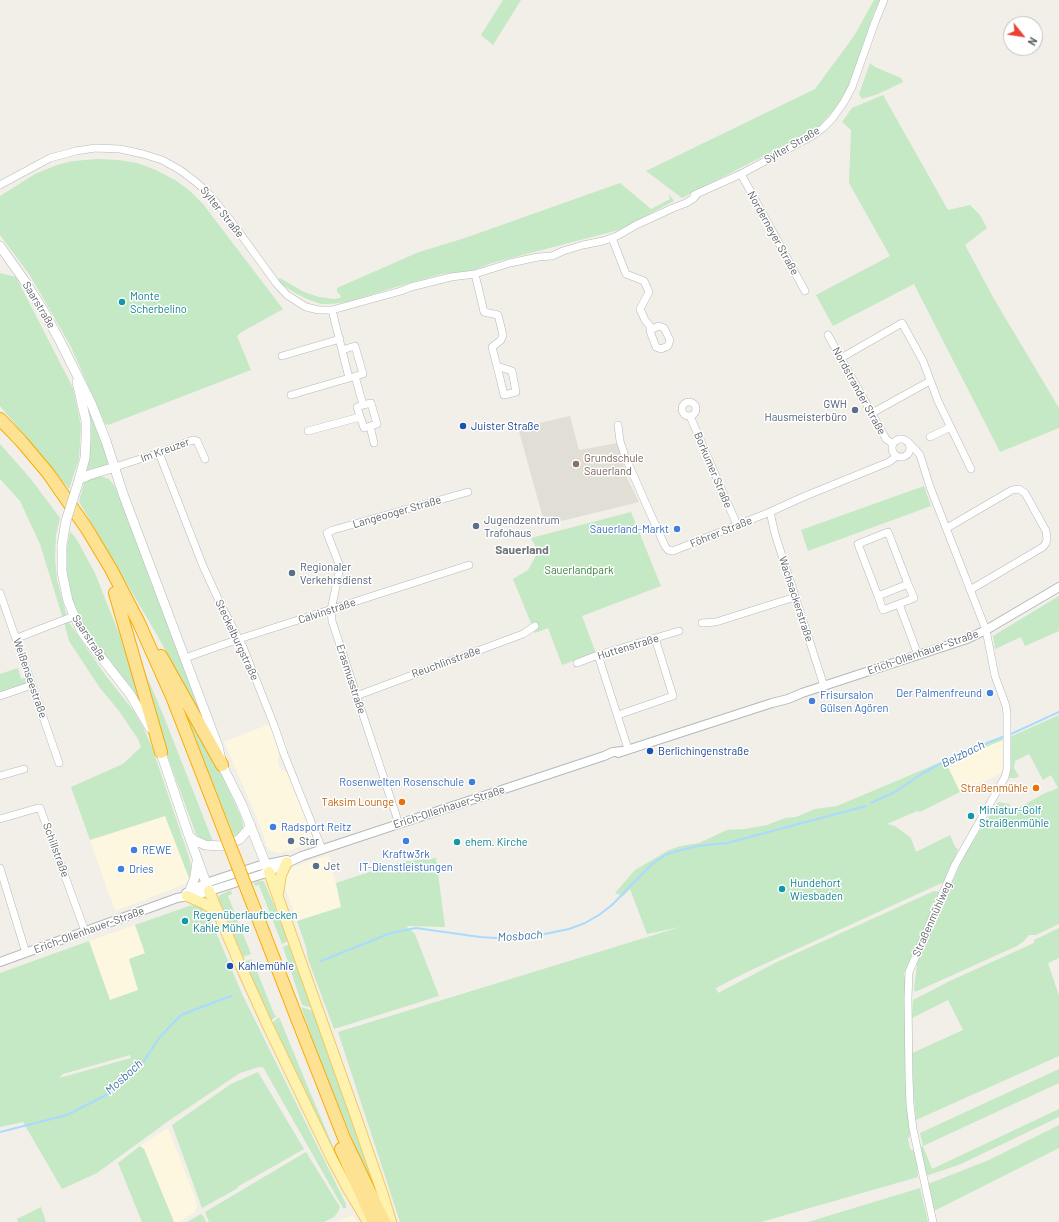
<!DOCTYPE html>
<html>
<head>
<meta charset="utf-8">
<style>
	body { margin:0 }
	#map { position:relative; width:1059px; height:1222px; overflow:hidden; background:#f1efe8; font-family:Barlow,sans-serif }
	canvas { display:block }
	.north { position:absolute; left:1003px; top:16px; width:40px; height:40px; box-sizing:border-box; background:#fff; border:1px solid #bfc1c3; border-radius:50%; rotate:120deg; font-size:11px; font-weight:700; line-height:16px; text-align:center; color:#5f6368 }
	.north::after { content:''; display:block; margin:auto; width:14px; height:18px; background:#ea4335; clip-path:polygon(50% 0,100% 100%,50% 72%,0 100%) }
</style>
</head>
<body>
<div id="map">
<canvas width="1059" height="1222"></canvas>
<div class="north">N</div>
</div>
<script>
const c = document.querySelector('canvas').getContext('2d');
c.lineJoin = 'round';
function paint(path, color) { c.fillStyle = color; c.fill(path, 'evenodd'); }
const poly = rows => new Path2D(rows.map(r => 'M' + r).join(''));
function trace(path, color, width, dash) { c.strokeStyle = color; c.lineWidth = width; c.lineCap = dash ? 'butt' : 'round'; c.setLineDash(dash || []); c.stroke(path); }
function label(font, color, halo, rows, align = 'center') {
  c.font = font + ' Barlow,sans-serif'; c.lineWidth = 3; c.setLineDash([]); c.textBaseline = 'middle'; c.strokeStyle = halo; c.fillStyle = color; for (const [text, x, y, turn = 0] of rows) {
    c.save(); c.translate(x, y); c.rotate((+turn || 0) * Math.PI / 180); c.textAlign = isNaN(turn) ? turn : align; if (halo) c.strokeText(text, 0, 0); c.fillText(text, 0, 0); c.restore();
  }
}
const commercial = poly([
	[270,724,279,753,278,764,282,770,290,773,314,842,289,851,277,853,274,852,268,849,255,813,224,742],
	[1003,740,1002,773,960,792,946,763],
	[165,816,189,878,186,883,180,886,115,911,90,840],
	[329,855,341,907,297,921,284,885,285,875,290,869,295,866],
	[135,925,145,953,129,960,138,990,110,1000,89,941],
	[168,1128,195,1198,197,1207,195,1212,179,1222,174,1222,144,1149,140,1146],
	[353,1215,357,1222,336,1222]
]);
const education = poly([
	[570,416,579,450,618,443,627,478,639,502,545,525,518,428]
]);
const green = poly([
	[503,0,521,0,493,45,481,35],
	[874,0,880,0,873,15,850,84,837,106,818,128,682,198,646,171,815,89,854,36],
	[870,63,875,67,901,78,903,82,878,94,862,99,859,94],
	[883,95,948,210,970,205,980,215,987,228,965,245,994,299,1059,408,1059,428,1000,452,914,284,833,326,816,295,890,256,849,183,851,130,842,122,852,108],
	[98,159,118,160,137,163,156,170,175,180,190,191,203,204,283,309,240,333,237,336,251,370,108,425,105,424,71,347,50,310,29,274,0,235,0,196,35,174,57,165,73,161],
	[620,183,651,209,670,199,669,194,674,201,619,230,607,233,492,263,472,271,442,274,406,284,347,302,331,304,321,304,307,299,295,293,283,285,278,279,280,278,304,292,319,297,334,299,340,298,341,296,337,292,337,288,419,252,465,238],
	[0,273,16,277,73,388,81,426,79,459,69,489,0,406],
	[88,405,110,464,85,471,89,457,91,437,90,423],
	[0,444,30,478,60,518,56,535,55,559,57,580,67,617,63,619,40,544,20,501,0,479],
	[97,475,109,479,114,485,117,491,205,723,157,635,79,502,84,483,92,477],
	[924,486,931,506,808,551,801,530],
	[631,512,661,586,582,616,596,653,562,665,548,628,535,633,513,579,528,570,538,552,531,538],
	[70,531,77,540,95,573,104,596,120,636,142,706,89,637,71,601,65,571,66,553],
	[1059,596,1059,631,1025,646,1021,637,995,649,993,636],
	[68,621,106,676,133,710,143,727,152,747,190,860,191,870,189,878,165,816,90,840,71,787,123,764,141,747,138,739,119,711,100,688,69,641,64,622],
	[141,663,162,712,214,844,200,838,196,834,160,736],
	[18,668,21,679,27,677,26,683,23,685,0,693,0,674],
	[177,693,218,767,242,819,243,824,243,829,238,834,234,836],
	[1059,715,1059,924,1036,935,1029,935,1024,941,1017,946,915,992,914,989,917,965,915,964,964,856,998,802,1009,804,1013,811,1049,791,1049,792,1058,788,1051,775,1043,780,1029,754,1015,761,1014,768,1019,776,1016,778,1009,778,1011,756,1010,737],
	[1003,736,1003,740,946,763,960,792,920,812,917,811,887,824,895,826,911,838,916,852,950,835,955,847,958,849,946,881,747,972,716,988,718,993,777,962,934,891,940,892,904,974,905,978,907,1096,910,1135,908,1139,910,1149,916,1152,918,1177,761,1222,400,1222,338,1032,680,927,647,934,630,889,623,896,615,893,635,870,669,850,681,846,699,843,727,830,745,829,767,825,785,818,796,817,815,809,837,806],
	[436,858,445,927,406,926,415,934,439,996,334,1029,308,959,306,947,297,921,341,907,336,883,400,862],
	[259,881,263,881,265,884,288,939,286,942,282,944,259,885,255,886,254,883],
	[231,890,232,894,228,896,251,954,243,957,241,957,216,898,218,898,220,895],
	[195,905,200,907,210,918,242,994,346,1204,346,1208,343,1208,263,1067,259,1067,240,1073,167,1122,97,1173,62,1189,23,1122,0,1127,0,973,89,941,110,1000,138,990,129,959,145,953,135,925,189,906],
	[130,1055,131,1058,59,1078,63,1074],
	[1059,928,1059,958,1048,963,1059,996,1059,1056,916,1120,910,1054,963,1030,948,1000,912,1018,913,1000,952,980,1034,943,1034,940],
	[287,945,291,945,313,1008,302,1005,283,947],
	[252,959,275,1016,278,1015,269,1022,244,962],
	[301,1007,314,1011,381,1204,361,1160,321,1063],
	[279,1017,310,1092,346,1177,271,1024],
	[1059,1069,1059,1083,923,1146,932,1169,1059,1109,1059,1117,961,1164,926,1176,920,1149,923,1145,920,1133],
	[258,1072,304,1149,237,1187,238,1188,202,1208,172,1125,231,1084],
	[1059,1125,1059,1148,934,1211,928,1184,989,1160],
	[140,1146,144,1149,174,1222,142,1222,118,1163],
	[306,1152,340,1207,338,1212,334,1217,324,1222,209,1222,205,1212],
	[920,1188,928,1222,808,1222],
	[41,1207,46,1222,18,1222,17,1219],
	[201,1214,204,1217,206,1222,187,1222]
]);
const stream = poly([
	[1009,735,1059,712],
	[871,803,895,792,923,773,954,756,1005,736],
	[321,961,391,933,416,928,480,937,496,938,535,936,569,929,585,923,599,915,612,905,652,864,667,854,697,846,727,843,866,806],
	[0,1132,67,1115,108,1094,127,1075,144,1061,159,1038,181,1015,231,996]
]);
const minor = poly([
	[741,174,805,291],
	[0,185,50,158,76,151,95,148,120,149,143,154,162,160,180,170,196,182,209,194,231,221,276,283,287,295,306,307,319,310,332,310,401,291,411,287,451,277,475,274,510,263,538,257,552,256,563,251,583,245,603,241,617,236,636,225,673,208,686,203,694,198,697,194],
	[694,195,741,174,812,136,823,128,832,119,844,102,852,87,875,22,884,0],
	[612,238,626,274,644,281,649,292,640,309,645,320,650,326,650,330,651,334,656,347,661,349,668,346,670,340,664,328,659,326,650,330],
	[475,274,484,312,498,315,503,335,501,340,492,347,498,370,504,395,516,392,512,371,497,366],
	[828,335,886,439,893,444],
	[342,350,349,378],
	[282,356,340,339],
	[841,358,902,323,923,361,938,401,971,469],
	[355,376,363,405,357,407,364,428,377,424,371,403,363,405],
	[291,395,363,374,355,346,342,350,332,310],
	'682 409a7 7 0 1 1 14 0a7 7 0 1 1-14 0Z',
	[872,413,930,381],
	[690,416,737,525],
	[618,425,620,441,625,456,646,504,665,546,668,550,673,551,770,512,803,497,889,462,897,456],
	[370,426,374,443],
	[308,431,360,417],
	[930,437,951,427],
	'892 448a9 9 0 1 1 18 0a9 9 0 1 1-18 0Z',
	[908,442,915,449,920,455,930,487,986,630,995,676,1006,706,1007,714,1007,769,1005,777,955,865,909,972,908,998,909,1078,910,1104,913,1129,933,1222],
	[159,453,203,566,221,605,243,647,274,725,284,754,322,849],
	[115,467,159,453,193,440,197,441,205,459],
	[770,512,775,534,824,686],
	[947,528,1012,490,1019,489,1025,493,1046,531,1047,539,1046,543,1043,547,970,590],
	[0,593,59,763],
	[878,596,858,544,888,532,908,584],
	[899,604,914,598,908,584,878,596,883,610,899,604,918,655],
	[702,623,716,622,795,597],
	[17,638,74,616],
	[598,655,628,749],
	[185,658,239,639,469,565],
	[577,663,598,655,679,631],
	[0,696,32,685],
	[356,696,523,634,535,626],
	[618,715,673,696,655,638],
	[0,776,24,769],
	[0,819,38,808,40,808,85,931],
	[399,824,332,621,331,610,339,572,339,564,327,533,333,530,468,492],
	[0,868,26,953]
]);
const tertiary = poly([
	[618,753,772,703,788,699,802,693,967,639,986,630,1059,587],
	[186,893,206,883,258,866,287,860],
	[0,962,155,906,177,898,200,894,263,874,302,856,604,756,613,752,622,751]
]);
const secondary = poly([
	[0,246,24,280,43,310,60,341,91,403,106,441,123,494,213,733,218,746,222,765,242,805,269,872],
	[77,382,86,421,86,440,85,458,79,480],
	[79,480,89,475,115,467],
	[62,545,62,572,68,601,73,613,82,632,90,643,130,694,150,728],
	[159,747,189,836,209,891],
	[189,836,194,840,205,845,220,846,230,844,240,839,251,826],
	[190,890,195,877,197,861]
]);
const primary = poly([
	[269,872,357,1120,383,1195,391,1222],
	[209,891,238,960,267,1024,332,1159,348,1189,368,1222],
	[278,893,281,875,287,862],
	[187,896,203,903,218,912]
]);
const motorway = poly([
	[0,419,21,441,48,473,87,529,111,569,139,623,173,699,225,833],
	[115,593,161,752],
	[161,656,222,765],
	[298,1021,344,1138,384,1222],
	[341,1149,374,1222]
]);
const secondaryBridge = poly([
	[62,545,66,521,79,480]
]);
const motorwayBridge = poly([
	[225,833,298,1021]
]);
const markers = [
	[122,302,4,"#0f9aa8"],
	[855,410,4,"#5c6f8a"],
	[463,426,4,"#1a4fb4"],
	[576,464,4,"#8d6e63"],
	[476,526,4,"#5c6f8a"],
	[677,529,4,"#3f7fe0"],
	[292,573,4,"#5c6f8a"],
	[990,693,4,"#3f7fe0"],
	[812,701,4,"#3f7fe0"],
	[650,751,4,"#1a4fb4"],
	[472,782,4,"#3f7fe0"],
	[1036,788,4,"#e8710a"],
	[402,802,4,"#e8710a"],
	[971,816,4,"#0f9aa8"],
	[273,827,4,"#3f7fe0"],
	[291,841,4,"#5c6f8a"],
	[406,841,4,"#3f7fe0"],
	[457,842,4,"#0f9aa8"],
	[134,850,4,"#3f7fe0"],
	[316,866,4,"#5c6f8a"],
	[121,869,4,"#3f7fe0"],
	[782,889,4,"#0f9aa8"],
	[185,921,4,"#0f9aa8"],
	[230,966,4,"#1a4fb4"]
];
const streetNames = [
	["Sylter Straße",792,145,-30],
	["Sylter Straße",222,212,51],
	["Norderneyer Straße",773,233,61],
	["Saarstraße",39,305,59],
	["Nordstrander Straße",859,391,61],
	["Im Kreuzer",165,450,-20],
	["Borkumer Straße",713,470,67],
	["Langeooger Straße",397,512,-16],
	["Föhrer Straße",721,532,-22],
	["Wachsackerstraße",796,599,72],
	["Calvinstraße",327,611,-18],
	["Saarstraße",89,638,57],
	["Steckelburgstraße",237,640,65],
	["Huttenstraße",628,647,-17],
	["Erich-Ollenhauer-Straße",923,652,-19],
	["Reuchlinstraße",446,662,-20],
	["Weißenseestraße",30,678,71],
	["Erasmusstraße",351,679,72],
	["Erich-Ollenhauer-Straße",449,807,-18],
	["Schillstraße",56,850,70],
	["Straßenmühlweg",932,919,-66],
	["Erich-Ollenhauer-Straße",89,930,-20]
];
const cultureNames = [
	["Monte",130,296],
	["Scherbelino",130,309],
	["Miniatur-Golf",979,810],
	["Straißenmühle",979,823],
	["ehem. Kirche",465,842],
	["Hundehort",790,883],
	["Wiesbaden",790,896],
	["Regenüberlaufbecken",193,915],
	["Kahle Mühle",193,928]
];
const serviceNames = [
	["GWH",847,404,"right"],
	["Hausmeisterbüro",847,417,"right"],
	["Jugendzentrum",484,520],
	["Trafohaus",484,533],
	["Regionaler",300,567],
	["Verkehrsdienst",300,580],
	["Star",299,841],
	["Jet",324,866]
];
const transitNames = [
	["Juister Straße",471,426],
	["Berlichingenstraße",658,751],
	["Kahlemühle",238,966]
];
const educationNames = [
	["Grundschule",584,458],
	["Sauerland",584,471]
];
const shopNames = [
	["Sauerland-Markt",669,529,"right"],
	["Der Palmenfreund",982,693,"right"],
	["Frisursalon",820,695],
	["Gülsen Agören",820,708],
	["Rosenwelten Rosenschule",464,782,"right"],
	["Radsport Reitz",281,827],
	["REWE",142,850],
	["Kraftw3rk",406,854,"center"],
	["IT-Dienstleistungen",406,867,"center"],
	["Dries",129,869]
];
const parkNames = [
	["Sauerlandpark",579,570]
];
const foodNames = [
	["Straßenmühle",1028,788],
	["Taksim Lounge",394,802]
];
const neighbourhoodNames = [
	["Sauerland",522,550]
];
const waterNames = [
	["Belzbach",963,754,-26],
	["Mosbach",520,936,-4],
	["Mosbach",124,1077,-42]
];
paint(commercial, '#fef7e0');
paint(education, '#e1ded6');
paint(green, '#c5e8c5');
trace(stream, '#aadaff', 2);
trace(minor, '#b5b8bc', 8);
trace(tertiary, '#b5b8bc', 10);
trace(secondary, '#b6babf', 10);
trace(primary, '#f2c960', 12);
trace(motorway, '#f9ab00', 14);
trace(minor, '#fff', 7);
trace(tertiary, '#fff', 8);
trace(secondary, '#fff', 9);
trace(primary, '#fff2af', 10);
trace(motorway, '#fde293', 12);
trace(secondaryBridge, '#b6babf', 10, []);
trace(motorwayBridge, '#f9ab00', 14, []);
trace(secondaryBridge, '#fff', 9);
trace(motorwayBridge, '#fde293', 12);
for (const [x, y, r, color] of markers) { const dot = new Path2D(); dot.arc(x, y, r, 0, 2 * Math.PI); c.fillStyle = color; c.fill(dot); trace(dot, '#fff', 1.5); }
label('11px', '#5f6368', '#fff', streetNames);
label('11px', '#0d838f', '#fff', cultureNames, 'left');
label('11px', '#4e5e75', '#fff', serviceNames, 'left');
label('11px', '#164399', '#fff', transitNames, 'left');
label('11px', '#785e54', '#fff', educationNames, 'left');
label('11px', '#366cbe', '#fff', shopNames, 'left');
label('11px', '#348238', '#fff', parkNames);
label('11px', '#c56008', '#fff', foodNames, 'right');
label('bold 12px', '#70757a', '#fff', neighbourhoodNames);
label('italic 12px', '#4174aa', '#fff', waterNames);
</script>
</body>
</html>
